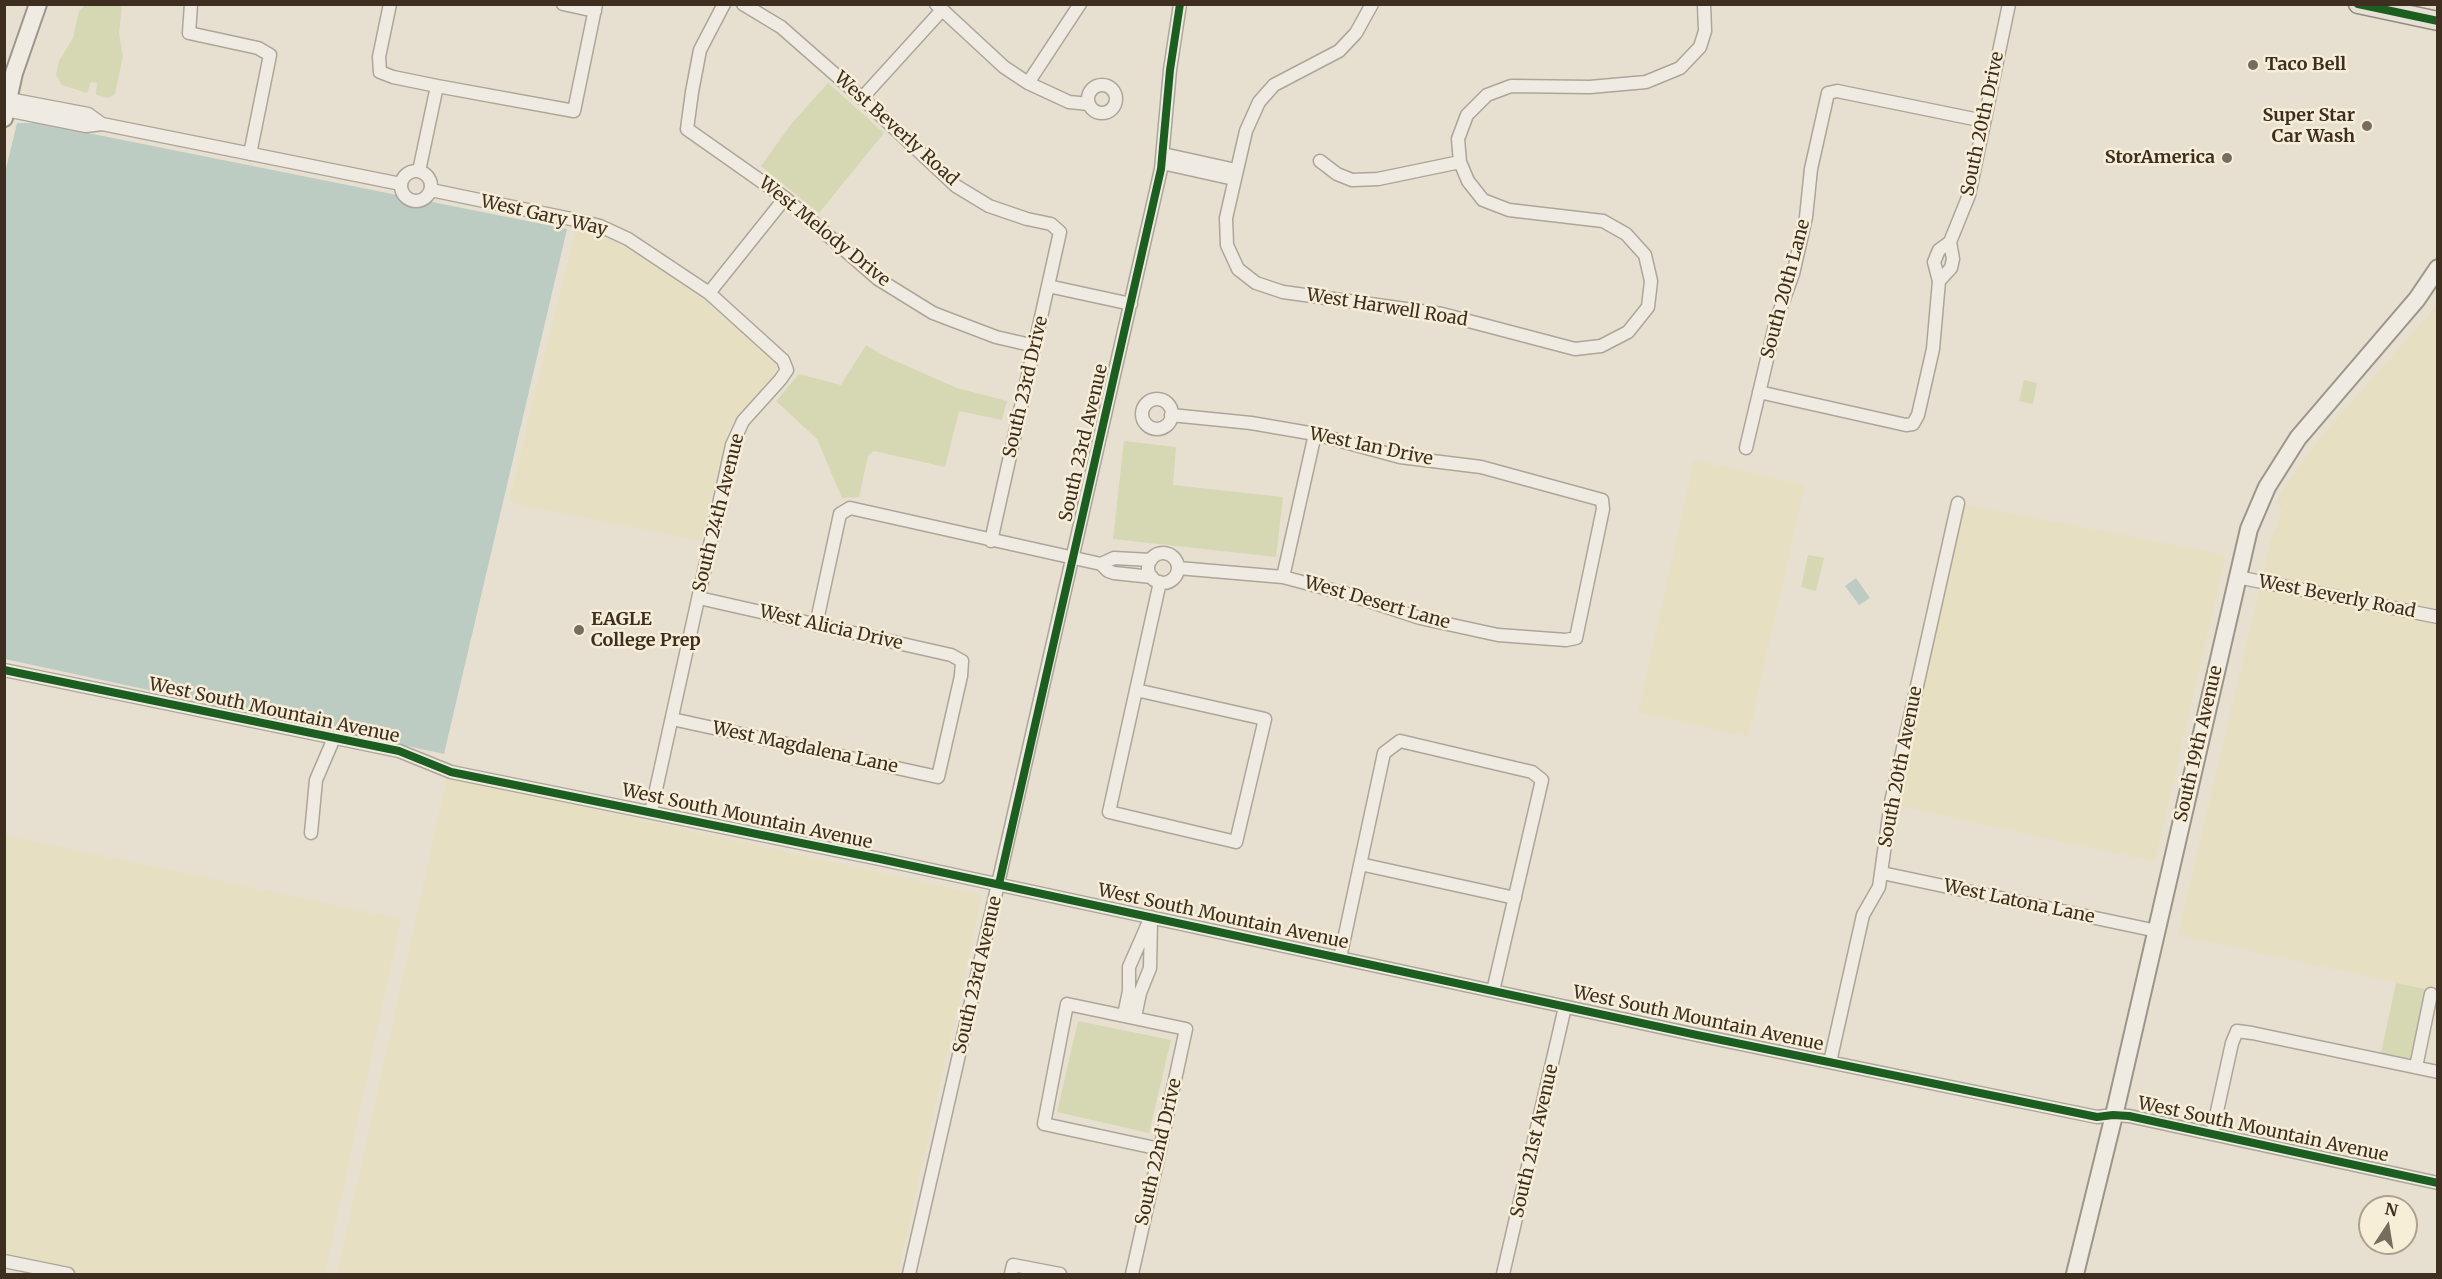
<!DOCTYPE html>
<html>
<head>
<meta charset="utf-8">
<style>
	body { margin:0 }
	#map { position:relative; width:2442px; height:1279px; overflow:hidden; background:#e7e0d1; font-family:Merriweather,serif }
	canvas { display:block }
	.frame { position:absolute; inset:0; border:6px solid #3d2e20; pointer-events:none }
	.north { position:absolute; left:2358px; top:1195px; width:60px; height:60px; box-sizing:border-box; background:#f7eed8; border:2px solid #ada18e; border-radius:50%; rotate:12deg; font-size:16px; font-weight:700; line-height:24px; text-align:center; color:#3d2e20 }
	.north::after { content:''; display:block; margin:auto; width:21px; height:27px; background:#786c5e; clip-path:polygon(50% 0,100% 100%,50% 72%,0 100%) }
</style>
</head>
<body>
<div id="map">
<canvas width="2442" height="1279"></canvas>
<div class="frame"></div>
<div class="north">N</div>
</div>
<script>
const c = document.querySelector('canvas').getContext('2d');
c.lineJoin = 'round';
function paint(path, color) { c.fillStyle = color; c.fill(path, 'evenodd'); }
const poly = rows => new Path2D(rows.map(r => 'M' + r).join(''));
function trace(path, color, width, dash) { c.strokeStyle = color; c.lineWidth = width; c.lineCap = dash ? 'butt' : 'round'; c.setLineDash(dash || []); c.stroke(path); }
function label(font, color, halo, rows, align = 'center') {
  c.font = font + ' Merriweather,serif'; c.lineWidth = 5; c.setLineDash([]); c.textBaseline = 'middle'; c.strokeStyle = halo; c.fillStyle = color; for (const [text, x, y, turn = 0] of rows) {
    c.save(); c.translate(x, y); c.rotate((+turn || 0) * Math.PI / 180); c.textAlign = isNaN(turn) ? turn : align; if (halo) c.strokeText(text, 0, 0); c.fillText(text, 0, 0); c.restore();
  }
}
const farmland = poly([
	[576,228,610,239,654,264,696,294,743,333,775,363,777,371,734,420,727,433,701,541,515,504,509,499],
	[2437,305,2437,992,2178,935,2271,539,2282,511,2276,501,2317,441],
	[1694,460,1805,485,1748,737,1638,712],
	[1963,504,2226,555,2155,862,1891,804],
	[447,777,982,895,898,1274,337,1274],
	[5,835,401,919,325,1274,83,1274,5,1258]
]);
const green = poly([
	[87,4,122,5,119,34,123,56,115,94,109,98,96,95,97,83,91,82,87,93,62,85,56,75,59,61,73,38,79,11],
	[828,83,884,133,819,213,761,166,792,123],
	[866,345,882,355,957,388,1007,401,1002,420,959,411,945,467,874,451,868,456,859,497,842,498,817,439,776,401,799,374,841,385],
	[2024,380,2037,383,2033,404,2019,401],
	[1124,441,1176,447,1173,485,1283,497,1276,557,1113,539],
	[1808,555,1824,558,1816,591,1801,587],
	[2396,983,2425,989,2411,1059,2381,1053],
	[1078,1021,1171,1040,1149,1133,1057,1112]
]);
const water = poly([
	[17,123,38,123,567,229,444,754,5,659,4,177],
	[1856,578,1870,598,1859,605,1845,586]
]);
const street = poly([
	[191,4,189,33,258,48,270,55,250,154],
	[390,4,379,57,380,72,393,77,437,86,574,111,596,4],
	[563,4,595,11],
	[724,4,700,50,692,92,687,129,785,198,878,279,933,313,996,337,1035,346],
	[743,4,781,27,862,98,956,186,989,206,1027,219,1051,224,1060,232,991,541],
	[936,4,1004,67,1028,83,1069,102,1089,104],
	[1372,4,1356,33,1339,51,1274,85,1259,102,1246,131,1226,218,1227,245,1238,269,1256,283,1283,292,1442,314,1575,349,1601,346,1628,332,1648,307,1651,281,1645,255,1626,234,1603,221,1509,210,1483,200,1468,181,1460,162,1458,139,1467,115,1487,95,1511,86,1590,87,1646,82,1680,68,1700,47,1705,31,1704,4],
	[1028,83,1080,4],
	'1088 99a14 14 0 1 1 28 0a14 14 0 1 1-28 0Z',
	[862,98,942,10],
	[9,99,88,114,102,124],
	[6,110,86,126,102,124,401,184],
	[1163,154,1236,170],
	[1320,161,1337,174,1352,180,1378,179,1460,162],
	[1162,163,1234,179],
	'401 186a15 15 0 1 1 30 0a15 15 0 1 1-30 0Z',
	[419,171,437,86],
	[431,190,576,220,600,226,628,239,709,293,783,360,787,370,780,380,743,421,732,445,651,812],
	[1939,281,1951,268,1953,259,1950,242],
	[1048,286,1131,304],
	[709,293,785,198],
	[1759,392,1906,425,1913,424,1918,415,1933,349,1939,281,1934,262,1939,250,1950,242,1969,195,2009,4],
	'1142 414a15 15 0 1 1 30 0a15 15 0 1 1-30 0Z',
	[1171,415,1251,423,1315,434,1400,457,1481,467,1602,500,1603,509,1576,638,1566,640,1498,635,1420,618,1347,594,1283,577,1178,568],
	[1746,448,1776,321,1793,274,1806,217,1811,169,1828,93,1837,91,1984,121],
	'1148 568a15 15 0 1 1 30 0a15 15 0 1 1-30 0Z',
	[1101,564,1114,558,1151,560],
	[1283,577,1315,434],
	[2237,577,2438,617],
	[816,625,840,514,850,508,1101,564,1108,571,1114,573,1152,577],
	[4,670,399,751,451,772,880,859,1697,1035,2097,1117,2113,1115,2129,1116,2438,1183],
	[1136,690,1265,719,1236,842,1109,812,1160,582],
	[672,719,938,777,961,676,962,661,951,655,699,598],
	[311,833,316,780,334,738],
	[1360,864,1515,898],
	[1882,873,2157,931],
	[1340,958,1384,753,1400,741,1532,772,1542,780,1493,991],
	[1124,1015,1129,991,1129,967,1151,917],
	[1135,1017,1140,993,1150,968,1151,921],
	[1830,1062,1863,915,1879,887,1891,802,1958,503],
	[2416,1067,2431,994],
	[2212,1134,2232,1043,2237,1031,2252,1033,2438,1072],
	[4,1261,68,1274],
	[909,1274,1161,169,1170,70,1180,4],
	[1011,1274,1013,1265,1060,1274],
	[1132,1274,1160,1149,1186,1029,1067,1004,1044,1124,1160,1149],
	[1503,1274,1565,1007]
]);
const secondary = poly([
	[4,118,14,73,38,4],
	[2075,1274,2116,1107,2249,529,2267,487,2298,438,2417,299,2438,268]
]);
const primary = poly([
	[2358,4,2438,21]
]);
const cycleway = poly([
	[2358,4,2438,21],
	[4,670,399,751,451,772,880,859,1697,1035,2097,1117,2113,1115,2129,1116,2438,1183],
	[999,884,1161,169,1170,70,1180,4]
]);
const markers = [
	[2253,65,6,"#786c5e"],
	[2367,126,6,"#786c5e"],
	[2227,158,6,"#786c5e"],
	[579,630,6,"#786c5e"]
];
const poiNames = [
	["Taco Bell",2265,65],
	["Super Star",2355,116,"right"],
	["Car Wash",2355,137,"right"],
	["StorAmerica",2215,158,"right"],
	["EAGLE",591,620],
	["College Prep",591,641]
];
const streetNames = [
	["South 20th Drive",1983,124,-78],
	["West Beverly Road",896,129,42],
	["West Gary Way",544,216,13],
	["West Melody Drive",824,232,39],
	["South 20th Lane",1786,289,-75],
	["West Harwell Road",1387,308,9],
	["South 23rd Drive",1026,387,-77],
	["South 23rd Avenue",1084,443,-77],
	["West Ian Drive",1371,447,12],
	["South 24th Avenue",719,513,-76],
	["West Beverly Road",2337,597,11],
	["West Desert Lane",1377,603,16],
	["West Alicia Drive",831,628,13],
	["West South Mountain Avenue",274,711,12],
	["South 19th Avenue",2199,744,-77],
	["West Magdalena Lane",805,748,12],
	["South 20th Avenue",1901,767,-79],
	["West South Mountain Avenue",747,817,12],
	["West Latona Lane",2019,902,12],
	["West South Mountain Avenue",1223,917,12],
	["South 23rd Avenue",978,975,-77],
	["West South Mountain Avenue",1698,1019,12],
	["West South Mountain Avenue",2263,1130,12],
	["South 21st Avenue",1535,1141,-77],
	["South 22nd Drive",1159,1152,-77]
];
paint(farmland, '#e6dfc2');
paint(green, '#d6d7b3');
paint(water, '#bcccc2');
trace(street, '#ada599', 15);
trace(secondary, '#9c958a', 20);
trace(primary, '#928b80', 21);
trace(street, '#efebe3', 12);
trace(secondary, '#efebe3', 16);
trace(primary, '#e6e1d4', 18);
trace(cycleway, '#1b5e20', 8);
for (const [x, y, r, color] of markers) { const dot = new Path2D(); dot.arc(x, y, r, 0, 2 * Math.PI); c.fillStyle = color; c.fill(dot); trace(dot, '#f7eed8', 2); }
label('bold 18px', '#3d2e20', '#f7eed8', poiNames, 'left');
label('18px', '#3d2e20', '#f7eed8', streetNames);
</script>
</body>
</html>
